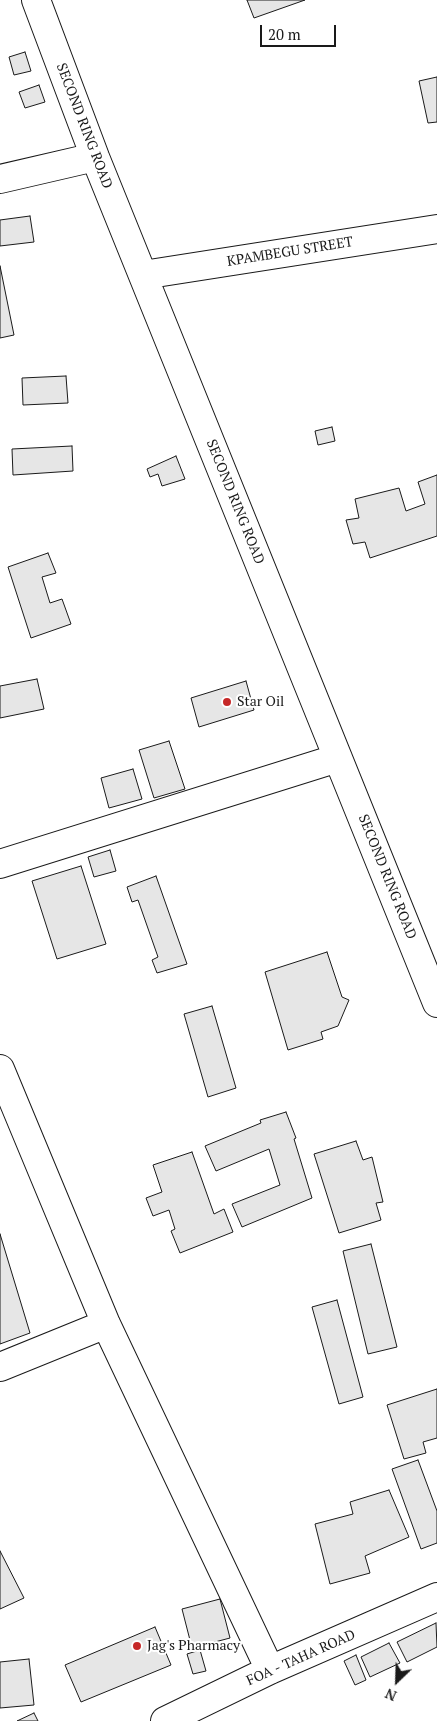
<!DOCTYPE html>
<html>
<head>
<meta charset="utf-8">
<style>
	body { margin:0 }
	#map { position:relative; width:437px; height:1721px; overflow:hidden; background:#fff; font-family:"PT Serif",serif }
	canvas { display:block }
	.north { position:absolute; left:372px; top:1656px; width:50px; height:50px; -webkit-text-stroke:4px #fff; paint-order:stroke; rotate:204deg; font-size:14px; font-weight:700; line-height:20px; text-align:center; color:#1a1a1a }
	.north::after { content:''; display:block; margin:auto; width:18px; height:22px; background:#1a1a1a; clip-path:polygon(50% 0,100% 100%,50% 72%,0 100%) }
	.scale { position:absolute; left:260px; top:25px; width:76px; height:22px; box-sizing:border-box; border:2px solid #1a1a1a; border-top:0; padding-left:6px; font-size:15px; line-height:18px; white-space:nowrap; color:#1a1a1a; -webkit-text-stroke:4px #fff; paint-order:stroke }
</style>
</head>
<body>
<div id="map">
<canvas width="437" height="1721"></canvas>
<div class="north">N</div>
<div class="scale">20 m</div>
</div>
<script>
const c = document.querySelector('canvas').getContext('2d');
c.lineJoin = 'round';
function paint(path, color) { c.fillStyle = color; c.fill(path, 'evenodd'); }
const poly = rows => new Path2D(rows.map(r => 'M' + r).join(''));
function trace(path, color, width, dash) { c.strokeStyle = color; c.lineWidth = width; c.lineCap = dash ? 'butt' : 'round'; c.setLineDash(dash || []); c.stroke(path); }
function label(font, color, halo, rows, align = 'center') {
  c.font = font + ' "PT Serif",serif'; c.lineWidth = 4; c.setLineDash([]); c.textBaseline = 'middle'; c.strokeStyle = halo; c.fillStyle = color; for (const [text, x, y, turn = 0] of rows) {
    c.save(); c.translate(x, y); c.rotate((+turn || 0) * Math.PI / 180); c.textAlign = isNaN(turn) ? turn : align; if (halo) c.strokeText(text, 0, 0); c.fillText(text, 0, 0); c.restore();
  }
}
const building = poly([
	[247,0,305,0,254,18,247,0],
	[25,52,31,71,14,75,9,57,25,52],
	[437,77,437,122,428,123,419,81,437,77],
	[39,85,45,102,25,108,19,92,39,85],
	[30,216,34,242,0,246,0,220,30,216],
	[0,266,14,335,0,338,0,266],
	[66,376,68,403,23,405,22,378,66,376],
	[332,427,335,441,318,445,315,431,332,427],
	[72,446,73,471,13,475,12,449,72,446],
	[176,456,185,479,162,486,158,474,150,477,147,469,176,456],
	[437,475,437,536,370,558,365,542,353,544,346,520,359,518,355,499,399,488,406,511,425,504,418,482,437,475],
	[48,553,56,573,42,577,50,603,62,599,71,624,31,638,8,567,48,553],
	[37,679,44,709,0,718,0,686,37,679],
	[246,681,254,710,199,727,191,698,246,681],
	[169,741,185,789,154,798,139,750,169,741],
	[133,769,142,799,109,808,101,778,133,769],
	[110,850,116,871,94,877,88,857,110,850],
	[81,866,106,944,57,959,32,881,81,866],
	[156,876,187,964,157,973,152,960,158,957,138,900,132,902,127,887,156,876],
	[327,952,342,997,349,1000,338,1026,321,1032,323,1039,288,1050,265,972,327,952],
	[212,1006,236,1088,208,1097,184,1014,212,1006],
	[286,1112,296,1138,294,1139,312,1198,242,1227,232,1204,280,1185,269,1149,216,1171,205,1146,261,1123,260,1120,286,1112],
	[356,1141,363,1160,372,1157,383,1202,376,1203,381,1220,339,1233,314,1154,356,1141],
	[192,1152,214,1214,224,1209,233,1232,180,1253,171,1231,175,1229,169,1210,153,1216,146,1198,162,1192,153,1165,192,1152],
	[0,1234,30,1333,0,1344,0,1234],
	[371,1244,397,1347,368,1354,343,1251,371,1244],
	[337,1300,363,1397,339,1404,312,1307,337,1300],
	[437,1389,437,1438,423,1442,426,1453,404,1459,387,1405,437,1389],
	[418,1460,437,1511,437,1543,421,1549,392,1469,418,1460],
	[389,1490,409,1537,365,1556,370,1573,330,1584,315,1524,353,1514,350,1502,389,1490],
	[0,1551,24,1598,0,1609,0,1551],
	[220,1599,230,1638,192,1648,182,1609,220,1599],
	[436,1623,437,1647,407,1662,397,1642,436,1623],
	[155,1627,171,1665,81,1702,65,1665,155,1627],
	[389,1643,400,1663,370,1677,361,1657,389,1643],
	[200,1650,206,1671,193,1674,187,1654,200,1650],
	[356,1655,366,1680,355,1685,344,1661,356,1655],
	[29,1659,34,1705,0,1708,0,1662,29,1659],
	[34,1713,38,1721,17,1721,34,1713]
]);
const minor = poly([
	[36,0,95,157,437,1003],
	[0,179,95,157],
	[143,275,437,229],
	[0,864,338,758],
	[0,1069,106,1324,270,1670],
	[0,1367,106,1324],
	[165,1721,270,1670,437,1597]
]);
const markers = [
	[227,702,5,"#c62828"],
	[137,1646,5,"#c62828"]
];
const streetNames = [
	["SECOND RING ROAD",84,126,69],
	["KPAMBEGU STREET",290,252,-9],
	["SECOND RING ROAD",235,502,68],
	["SECOND RING ROAD",387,877,68],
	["FOA - TAHA ROAD",301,1658,-24]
];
const poiNames = [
	["Star Oil",237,702],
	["Jag's Pharmacy",147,1646]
];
paint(building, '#e6e6e6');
trace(building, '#1a1a1a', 1);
trace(minor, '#1a1a1a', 30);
trace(minor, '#fff', 28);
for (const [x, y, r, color] of markers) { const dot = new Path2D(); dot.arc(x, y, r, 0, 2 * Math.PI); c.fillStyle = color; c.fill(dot); trace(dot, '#fff', 2); }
label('14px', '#1a1a1a', '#fff', streetNames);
label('14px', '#1a1a1a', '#fff', poiNames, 'left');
</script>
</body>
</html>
